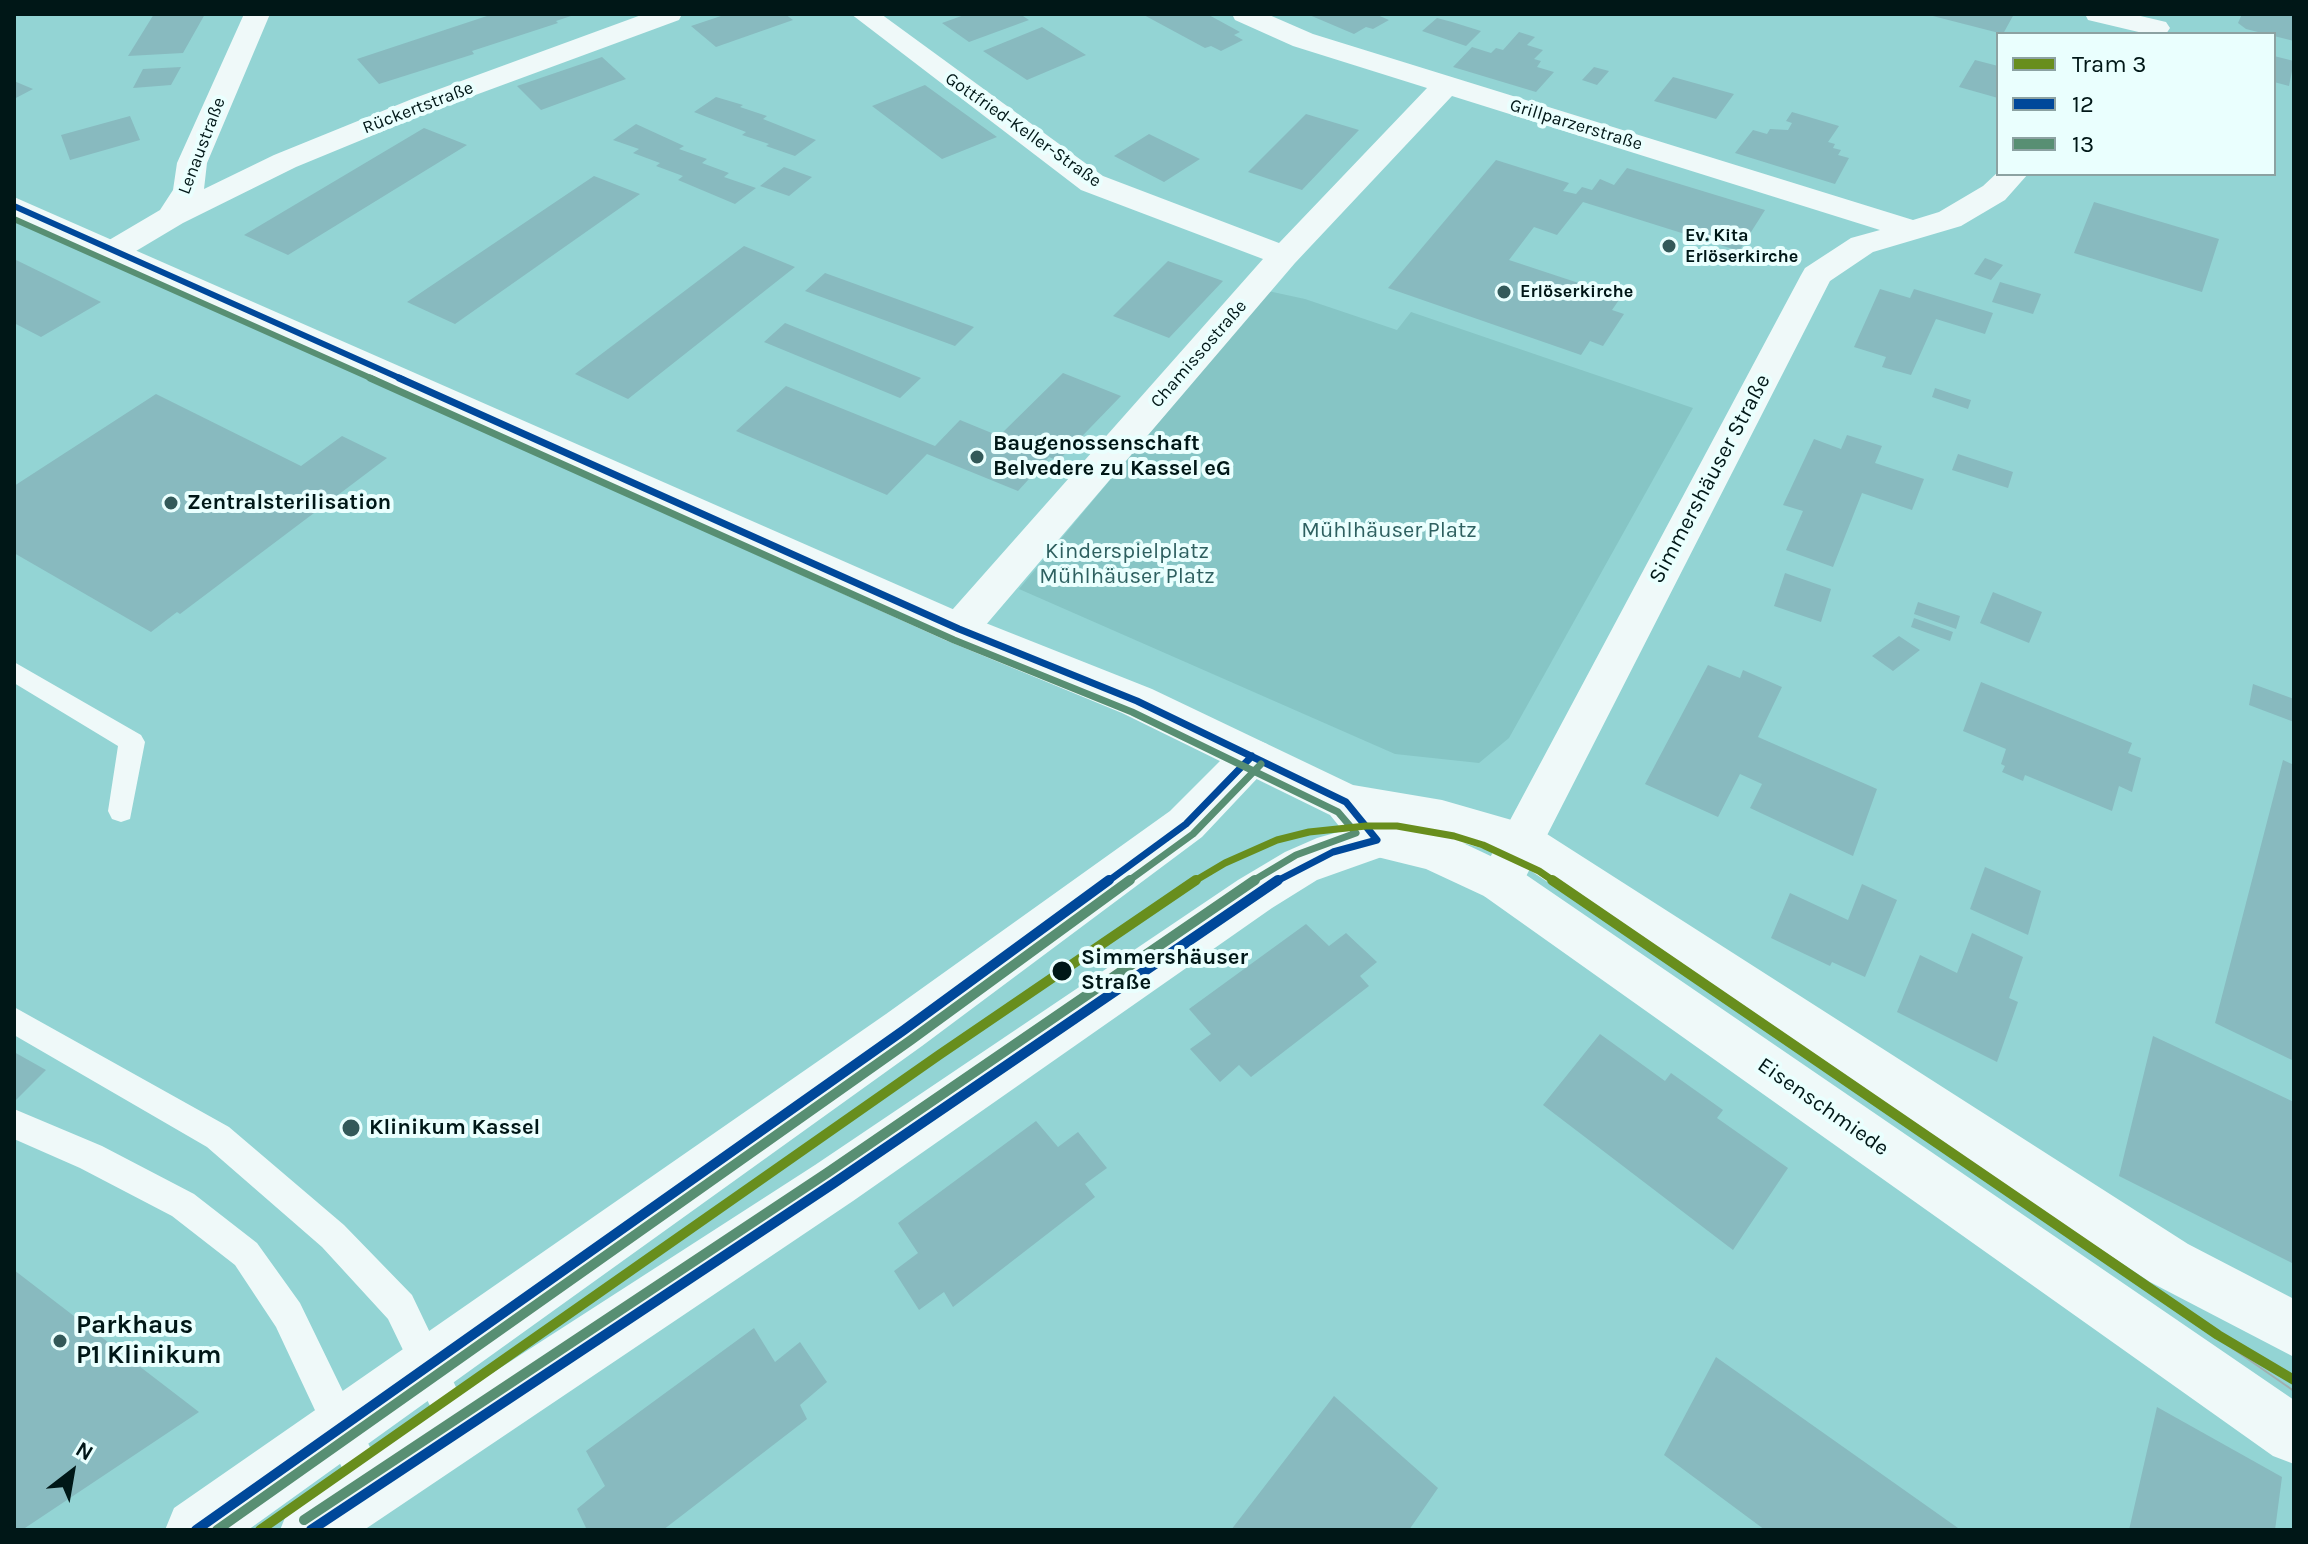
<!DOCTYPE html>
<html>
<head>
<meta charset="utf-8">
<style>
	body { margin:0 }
	#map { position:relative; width:2308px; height:1544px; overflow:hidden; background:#93d4d4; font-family:Karla,sans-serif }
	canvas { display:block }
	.frame { position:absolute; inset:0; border:16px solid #001717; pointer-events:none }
	.legend { position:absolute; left:1996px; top:32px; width:280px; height:144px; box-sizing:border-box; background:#eafffe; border:2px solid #8ca2a2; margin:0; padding:10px 14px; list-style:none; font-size:24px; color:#001717 }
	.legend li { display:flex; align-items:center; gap:16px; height:40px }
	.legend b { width:40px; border:2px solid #8ca2a2 }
	.north { position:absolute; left:32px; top:1432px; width:80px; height:80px; -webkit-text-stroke:6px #eafffe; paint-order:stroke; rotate:31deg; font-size:22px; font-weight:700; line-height:32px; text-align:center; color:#001717 }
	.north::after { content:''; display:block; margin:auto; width:28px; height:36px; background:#001717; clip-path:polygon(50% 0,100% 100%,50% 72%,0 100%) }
</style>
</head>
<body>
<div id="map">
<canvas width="2308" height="1544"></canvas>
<div class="frame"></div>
<ul class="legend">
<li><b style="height:10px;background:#688e1d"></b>Tram 3</li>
<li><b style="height:10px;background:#00489a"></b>12</li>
<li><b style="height:10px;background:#588f73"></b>13</li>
</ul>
<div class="north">N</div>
</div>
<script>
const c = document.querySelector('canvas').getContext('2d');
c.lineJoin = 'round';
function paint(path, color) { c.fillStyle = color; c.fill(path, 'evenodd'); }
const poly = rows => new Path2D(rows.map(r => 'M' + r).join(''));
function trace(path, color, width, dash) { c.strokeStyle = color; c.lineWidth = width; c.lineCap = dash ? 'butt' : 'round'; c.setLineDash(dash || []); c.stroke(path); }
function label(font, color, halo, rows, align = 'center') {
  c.font = font + ' Karla,sans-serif'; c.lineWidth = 8; c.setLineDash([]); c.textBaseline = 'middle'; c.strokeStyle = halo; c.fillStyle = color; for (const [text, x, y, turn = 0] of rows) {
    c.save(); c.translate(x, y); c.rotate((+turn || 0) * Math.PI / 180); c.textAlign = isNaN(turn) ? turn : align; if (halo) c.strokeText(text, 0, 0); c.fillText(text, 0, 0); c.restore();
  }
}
const green = poly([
	[1268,291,1305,299,1397,330,1411,312,1693,408,1509,738,1479,763,1395,754,1019,589]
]);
const building = poly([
	[154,14,205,14,183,53,128,56],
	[493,14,574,15,556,21,558,23,472,51,474,54,379,84,357,59],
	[727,14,785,14,793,20,716,47,691,26],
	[967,14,1020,14,1029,20,969,42,942,23],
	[1142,14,1207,14,1240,32,1234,35,1243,40,1221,51,1211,46,1205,48],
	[1307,14,1375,14,1389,20,1373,29,1366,27,1354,34],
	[1925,14,2014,14,2003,34],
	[2242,14,2294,14,2294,41,2246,29,2238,23],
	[1437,18,1452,22,1481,31,1466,46,1422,31],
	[1042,27,1086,55,1027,80,983,51],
	[1519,32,1535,37,1527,45,1543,50,1534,59,1541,61,1537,67,1554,72,1536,92,1453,67,1472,47,1491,53,1496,48,1503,50],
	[2274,56,2294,61,2289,86,2274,82],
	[602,57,626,79,541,110,517,86],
	[1975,60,1998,66,1998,98,1959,87],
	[181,67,171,85,133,88,143,69],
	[1594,67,1609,71,1597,85,1582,80],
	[1673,77,1734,94,1716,119,1654,101],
	[14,81,33,89,14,99],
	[925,85,997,137,942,159,872,106],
	[716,97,743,105,740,107,767,116,763,119,816,140,795,156,766,146,769,144,742,135,746,132,694,112],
	[1792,112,1839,126,1828,142,1835,144,1833,148,1841,150,1838,155,1849,158,1835,184,1735,153,1753,130,1767,134,1770,129,1788,130,1792,123,1786,121],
	[1306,114,1359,130,1302,190,1248,172],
	[130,116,140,140,70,160,61,135],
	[636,124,684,146,679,149,707,159,702,163,729,173,724,177,756,188,735,204,678,180,683,176,656,166,660,163,633,153,639,149,613,140],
	[424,128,467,145,288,255,244,235],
	[1149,134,1200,159,1164,182,1114,156],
	[1496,160,1569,183,1563,191,1576,194,1582,187,1592,190,1600,179,1614,185,1627,168,1765,210,1739,251,1583,202,1557,235,1534,227,1509,260,1621,297,1612,310,1624,314,1603,346,1590,341,1581,355,1388,288],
	[784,167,812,177,789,196,760,186],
	[594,176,640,194,455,324,407,302],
	[2094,202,2219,239,2202,292,2074,253],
	[744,246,795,267,628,399,575,374],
	[1985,258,2003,265,1991,280,1974,274],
	[14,259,57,280,101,302,41,337,14,323],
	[1168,261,1223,281,1169,338,1113,316],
	[825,273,974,327,955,346,805,291],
	[2000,282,2041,294,2033,314,1992,302],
	[1880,289,1910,298,1914,289,1993,313,1985,334,1936,319,1911,375,1882,367,1886,357,1854,347],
	[785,323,921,378,900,398,764,342],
	[1063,373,1121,396,1058,461,1049,457,1018,491,927,454,887,495,736,431,786,386,935,446,960,420,999,436],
	[1935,388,1971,400,1968,409,1932,397],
	[156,394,301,466,342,436,387,458,180,614,177,612,151,632,14,553,14,486],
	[1847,435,1882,446,1875,463,1924,479,1912,510,1862,493,1833,567,1786,550,1803,511,1783,505,1814,439,1841,449],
	[1958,454,2013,472,2008,488,1952,470],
	[1785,573,1831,589,1821,622,1774,606],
	[1993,592,2042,612,2029,643,1980,623],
	[1918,602,1960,616,1956,629,1914,614],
	[1914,618,1953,632,1950,641,1911,627],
	[1899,636,1920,650,1893,671,1872,656],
	[1708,665,1740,678,1743,670,1782,687,1758,737,1877,789,1853,856,1750,808,1762,784,1740,774,1718,817,1645,784],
	[1981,682,2132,743,2128,753,2141,758,2132,792,2119,786,2112,811,2025,775,2023,781,2002,772,2005,766,2001,764,2006,749,1963,731],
	[2253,684,2294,699,2294,722,2249,705],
	[2283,760,2294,765,2294,1061,2215,1023],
	[1985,867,2041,891,2028,935,1970,909],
	[1862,884,1897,900,1865,977,1832,962,1830,966,1771,938,1790,893,1848,920],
	[1306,924,1329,946,1346,933,1377,962,1360,976,1369,986,1251,1077,1239,1065,1220,1082,1190,1049,1211,1034,1189,1009],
	[1972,933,2023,957,2009,998,2018,1002,1997,1062,1897,1012,1920,955,1957,973],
	[1600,1034,1665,1081,1671,1073,1723,1110,1717,1118,1788,1168,1733,1250,1543,1105],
	[2153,1036,2294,1102,2294,1264,2119,1176],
	[14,1052,46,1070,14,1102],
	[1036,1121,1058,1147,1078,1132,1107,1168,1085,1184,1095,1197,953,1307,944,1292,919,1310,894,1271,918,1253,898,1223],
	[14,1270,199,1412,22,1530,14,1530],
	[754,1328,775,1362,800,1342,827,1382,800,1405,807,1419,663,1530,587,1530,577,1509,605,1486,586,1451],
	[1716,1357,1958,1528,1958,1530,1765,1530,1664,1455],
	[1334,1396,1438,1488,1409,1530,1231,1530],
	[2157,1407,2282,1477,2275,1530,2129,1530]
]);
const service = poly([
	[14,662,141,735,145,742,130,819,121,822,112,819,108,811,118,746,14,683,14,662],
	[14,1007,229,1127,344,1225,412,1295,476,1429,471,1441,459,1446,447,1441,388,1319,322,1247,207,1147,14,1035,14,1007],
	[14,1109,102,1146,194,1194,257,1243,300,1303,384,1476,389,1489,384,1502,371,1507,358,1502,276,1327,235,1265,172,1216,80,1168,14,1139,14,1109]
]);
const minor = poly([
	[244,14,270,14,207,163,204,189,274,155,412,99,644,14,682,14,679,20,432,111,296,167,183,223,126,257,115,260,104,257,99,250,104,243,160,210,173,190,177,163,244,14],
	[851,14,881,14,1103,176,1279,243,1427,88,1293,46,1235,20,1232,14,1267,14,1313,34,1913,220,1939,212,1983,186,1998,172,2028,174,2005,200,1961,226,1873,252,1830,281,1516,896,1500,902,1484,896,1477,882,1801,275,1805,268,1851,238,1880,230,1452,96,1295,263,973,640,959,644,945,640,939,629,945,618,1263,259,1081,190,851,14],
	[2085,14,2132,14,2166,22,2170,28,2166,34,2147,34,2088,20,2085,14],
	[1252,738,1267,744,1274,756,1267,768,1202,837,922,1046,248,1530,165,1530,174,1508,886,1014,1170,811,1237,744,1252,738],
	[1377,821,1393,827,1400,840,1393,853,1317,880,1272,908,853,1201,364,1530,280,1530,289,1508,438,1408,815,1165,1238,880,1285,852,1317,838,1377,821]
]);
const tertiary = poly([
	[14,197,973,618,1152,689,1353,785,1442,800,1536,827,2188,1244,2294,1299,2294,1357,2150,1282,1507,855,1463,843,1516,868,2294,1400,2294,1464,2273,1456,1484,896,1426,869,1361,853,1330,815,1122,713,945,640,14,218,14,197]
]);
const tram = poly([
	[1967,1164,2294,1391]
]);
const bus1Far2 = poly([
	[14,206,404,380]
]);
const bus1Far1 = poly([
	[399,378,959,629,1137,701,1346,802,1377,840,1333,852,1275,882],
	[1107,882,1186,824,1252,756]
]);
const bus1 = poly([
	[196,1530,904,1030,1109,880],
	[311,1530,834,1183,1278,880]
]);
const bus2Far2 = poly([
	[14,219,375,380]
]);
const bus2Far1 = poly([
	[370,378,954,640,1132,712,1338,812,1356,833,1296,855,1251,882],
	[1127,882,1193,834,1261,764]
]);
const bus2 = poly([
	[304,1520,827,1173,1255,880],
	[217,1530,911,1040,1130,880]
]);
const tram1Far1 = poly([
	[1193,882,1225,863,1277,840,1309,832,1366,826,1397,826,1454,836,1483,845,1539,871,1555,882]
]);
const tram1 = poly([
	[1552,880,2218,1335,2294,1380],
	[260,1530,939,1055,1196,880]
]);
const markers = [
	[1669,246,8,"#335959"],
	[1504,292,8,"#335959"],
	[977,457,8,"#335959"],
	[171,503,8,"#335959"],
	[1062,971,11,"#001717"],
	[351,1128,10,"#335959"],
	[60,1341,8,"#335959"]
];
const farStreetnames = [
	["Rückertstraße",418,108,-21],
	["Grillparzerstraße",1576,125,17],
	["Gottfried-Keller-Straße",1023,130,35],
	["Lenaustraße",202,146,-69],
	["Chamissostraße",1199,354,-49]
];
const farPoinames = [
	["Ev. Kita",1685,236],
	["Erlöserkirche",1685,257],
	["Erlöserkirche",1520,292]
];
const poiNames = [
	["Baugenossenschaft",993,444],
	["Belvedere zu Kassel eG",993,469],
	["Zentralsterilisation",187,503],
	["Klinikum Kassel",369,1128]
];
const streetNames = [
	["Simmershäuser Straße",1710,479,-62],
	["Eisenschmiede",1823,1107,35]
];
const parkNames = [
	["Mühlhäuser Platz",1389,531],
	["Kinderspielplatz",1127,552],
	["Mühlhäuser Platz",1127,577]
];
const stopNames = [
	["Simmershäuser",1081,958],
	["Straße",1081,983]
];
const nearPoinames = [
	["Parkhaus",76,1326],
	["P1 Klinikum",76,1356]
];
paint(green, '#86c5c5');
paint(building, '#88babf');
paint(service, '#eff9f9');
paint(minor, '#eff9f9');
paint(tertiary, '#eff9f9');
trace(tram, '#a1afaf', 2);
trace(bus1Far2, '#00489a', 6);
trace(bus1Far1, '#00489a', 7);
trace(bus1, '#00489a', 10);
trace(bus2Far2, '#588f73', 6);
trace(bus2Far1, '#588f73', 7);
trace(bus2, '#588f73', 10);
trace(tram1Far1, '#688e1d', 7);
trace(tram1, '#688e1d', 10);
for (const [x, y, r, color] of markers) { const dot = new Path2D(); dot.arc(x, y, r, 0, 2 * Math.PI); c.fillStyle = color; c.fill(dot); trace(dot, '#eafffe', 3); }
label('18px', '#001717', '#eafffe', farStreetnames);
label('bold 18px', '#001717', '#eafffe', farPoinames, 'left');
label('bold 22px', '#001717', '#eafffe', poiNames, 'left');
label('22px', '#001717', '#eafffe', streetNames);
label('22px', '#2e6060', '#eafffe', parkNames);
label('bold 22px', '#001717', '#eafffe', stopNames, 'left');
label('bold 26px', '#001717', '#eafffe', nearPoinames, 'left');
</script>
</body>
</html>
